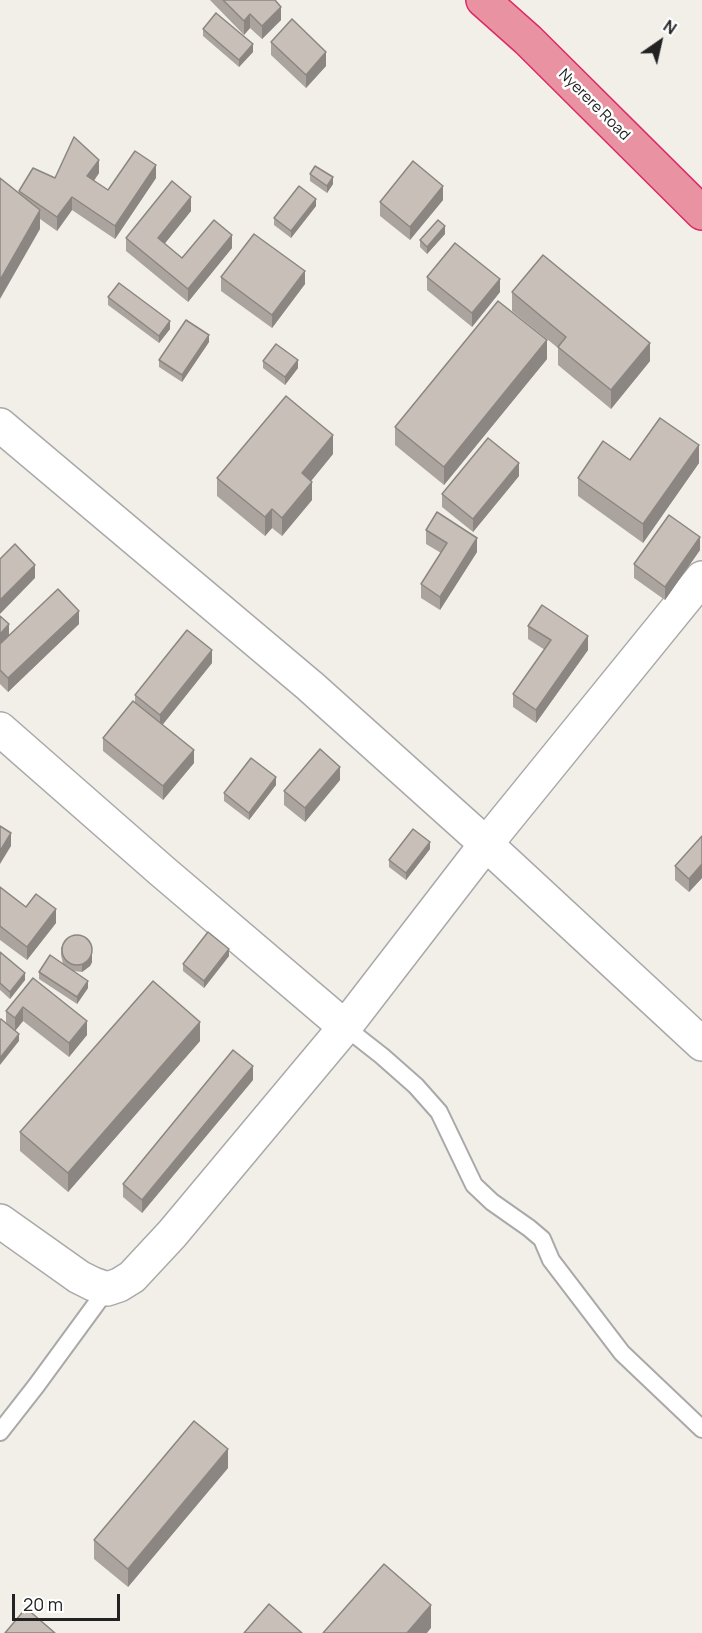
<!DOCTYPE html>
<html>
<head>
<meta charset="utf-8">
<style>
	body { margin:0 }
	#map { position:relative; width:702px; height:1633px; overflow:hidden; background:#f2efe9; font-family:Manrope,sans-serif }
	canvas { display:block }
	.north { position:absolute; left:630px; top:12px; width:60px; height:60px; -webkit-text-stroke:4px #fff; paint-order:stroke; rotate:34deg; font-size:16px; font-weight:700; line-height:24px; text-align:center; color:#222 }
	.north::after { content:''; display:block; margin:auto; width:21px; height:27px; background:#222; clip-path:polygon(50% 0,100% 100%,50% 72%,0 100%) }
	.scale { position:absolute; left:12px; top:1594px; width:108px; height:27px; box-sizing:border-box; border:3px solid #222; border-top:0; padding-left:8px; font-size:18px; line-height:21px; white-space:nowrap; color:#222; -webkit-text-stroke:4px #fff; paint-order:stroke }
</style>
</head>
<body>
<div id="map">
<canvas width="702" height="1633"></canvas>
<div class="north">N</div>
<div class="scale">20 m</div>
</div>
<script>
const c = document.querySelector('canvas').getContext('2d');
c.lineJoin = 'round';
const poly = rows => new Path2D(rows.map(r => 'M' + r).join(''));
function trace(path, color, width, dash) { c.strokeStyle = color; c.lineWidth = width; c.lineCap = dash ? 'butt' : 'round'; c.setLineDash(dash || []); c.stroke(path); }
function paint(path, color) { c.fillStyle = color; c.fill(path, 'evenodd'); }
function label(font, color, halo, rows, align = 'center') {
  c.font = font + ' Manrope,sans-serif'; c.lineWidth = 5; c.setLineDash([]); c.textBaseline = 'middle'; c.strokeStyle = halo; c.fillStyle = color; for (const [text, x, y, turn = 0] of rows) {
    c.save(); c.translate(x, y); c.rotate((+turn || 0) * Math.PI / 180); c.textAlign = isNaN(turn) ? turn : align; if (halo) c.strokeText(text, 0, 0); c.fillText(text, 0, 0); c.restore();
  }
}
const lane = poly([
	[345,1027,382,1056,416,1086,439,1112,474,1185,492,1202,529,1228,542,1239,551,1260,622,1353,702,1429],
	[0,1432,36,1386,107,1289]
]);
const street = poly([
	[0,425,310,686,486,844,702,1044],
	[0,729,162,871,345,1027],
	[0,1221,79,1277,93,1284,107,1289,119,1285,132,1277,172,1234,345,1027,486,844,702,578]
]);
const highway = poly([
	[483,0,528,40,702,213]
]);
const wall = poly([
	[210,0,275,0,281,20,262,39,250,28,244,35],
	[203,29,253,52,239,67,203,36],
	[271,42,326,66,306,88,271,55],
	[99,173,94,181,108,190,156,178,115,239,72,210,57,231,40,219,40,229,19,193,19,191,55,178],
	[310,174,333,184,327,193,310,181],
	[443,200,410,240,380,216,380,202],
	[316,206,291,238,274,225,274,218],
	[191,211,164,244,182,258,232,248,188,302,126,251,126,238],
	[445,234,427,254,420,247,420,240],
	[221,277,305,284,272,328,221,291],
	[427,277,500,292,472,327,427,290],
	[512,292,650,361,611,409,558,365,558,348,512,311],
	[108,297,170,329,159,343,108,305],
	[209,342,182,382,159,367,159,360],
	[547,359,444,485,395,445,395,427],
	[263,361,298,368,285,385,263,368],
	[333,454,311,481,312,500,282,536,272,528,265,536,217,496,217,478],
	[630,460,699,463,643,543,578,496,578,478],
	[519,476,473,532,442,507,442,494],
	[426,530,477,552,440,610,421,598,421,584,441,553,426,544],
	[700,550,665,600,634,578,634,564],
	[0,616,9,635,79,624,8,692,0,684],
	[528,626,588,650,536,723,513,707,513,694,545,650,528,639],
	[212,663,162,725,194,763,163,800,103,751,103,738,135,703,135,695],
	[340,780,305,822,284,805,284,791],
	[276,785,249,820,224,801,224,793],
	[702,836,702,878,689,892,675,880,675,866],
	[430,849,406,880,389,867,389,860],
	[0,887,26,907,56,923,27,960,0,940],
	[61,947,92,962,90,966,82,972,73,971,88,988,77,1004,39,979,39,972,63,964,61,955],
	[0,952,25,980,10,999,0,990],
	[229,956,204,988,183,971,183,964],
	[33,978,87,1035,69,1057,23,1021,15,1031,19,1041,6,1023,6,1011],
	[200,1041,68,1192,20,1151,20,1132],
	[253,1080,142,1213,123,1197,123,1184],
	[228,1468,128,1587,94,1559,94,1540]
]);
const shadedWall = poly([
	[281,7,281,20,262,39,262,26],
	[250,14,250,28,244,35,244,21],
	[253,44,253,52,239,67,239,60],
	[326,52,326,66,306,88,306,75],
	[99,160,99,173,87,190,87,176],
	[156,165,156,178,115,239,115,226],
	[333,177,333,184,327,193,327,186],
	[443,186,443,200,410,240,410,227],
	[72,197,72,210,57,231,57,217],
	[191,197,191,211,158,252,158,238],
	[316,199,316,206,291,238,291,231],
	[40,210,40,229,0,299,0,280],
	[445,226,445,234,427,254,427,247],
	[232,235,232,248,188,302,188,289],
	[305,271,305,284,272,328,272,315],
	[500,279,500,292,472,327,472,313],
	[170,321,170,329,159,343,159,336],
	[209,335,209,342,182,382,182,375],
	[547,340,547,359,444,485,444,467],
	[650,343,650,361,611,409,611,390],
	[298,360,298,368,285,385,285,377],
	[333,435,333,454,302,492,302,473],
	[699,445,699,463,643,543,643,524],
	[519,463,519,476,473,532,473,519],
	[312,482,312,500,282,536,282,518],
	[272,509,272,528,265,536,265,517],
	[700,537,700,550,665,600,665,587],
	[477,538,477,552,440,610,440,597],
	[35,565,35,578,0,614,0,600],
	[79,611,79,624,8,692,8,678],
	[9,624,9,638,0,647,0,634],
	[588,636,588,650,536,723,536,710],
	[212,650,212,663,160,728,160,715],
	[194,750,194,763,163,800,163,786],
	[340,767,340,780,305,822,305,808],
	[276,777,276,785,249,820,249,813],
	[11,833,11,846,0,864,0,851],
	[430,842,430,849,406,880,406,873],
	[702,864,702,878,689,892,689,879],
	[56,909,56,923,27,960,27,947],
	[229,949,229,956,204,988,204,981],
	[92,954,92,962,90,966,82,972,82,965],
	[25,973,25,980,10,999,10,992],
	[88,981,88,988,77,1004,77,997],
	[23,1007,23,1021,15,1031,15,1018],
	[87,1021,87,1035,69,1057,69,1043],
	[200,1022,200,1041,68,1192,68,1173],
	[19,1034,19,1041,0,1065,0,1058],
	[253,1066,253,1080,142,1213,142,1200],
	[228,1449,228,1468,128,1587,128,1569],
	[431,1605,431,1628,427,1633,407,1633]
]);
const building = poly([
	[223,0,275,0,281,7,262,26,250,14,244,21,223,0],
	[216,13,253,44,239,60,203,29,216,13],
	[292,19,326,52,306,75,271,42,292,19],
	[74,137,99,160,87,176,108,190,135,151,156,165,115,226,72,197,57,217,19,191,33,168,55,178,74,137],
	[413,161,443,186,410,227,380,202,413,161],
	[315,166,333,177,327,186,310,174,315,166],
	[0,178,40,210,0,280,0,178],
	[172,181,191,197,158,238,182,258,214,220,232,235,188,289,126,238,172,181],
	[299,186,316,199,291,231,274,218,299,186],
	[438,220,445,226,427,247,420,240,438,220],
	[254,234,305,271,272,315,221,277,254,234],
	[455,243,500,279,472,313,427,277,455,243],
	[543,255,650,343,611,390,558,347,566,337,512,292,543,255],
	[119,283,170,321,159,336,108,297,119,283],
	[498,301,547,340,444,467,395,427,498,301],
	[186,320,209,335,182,375,159,360,186,320],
	[276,344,298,360,285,377,263,361,276,344],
	[286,396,333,435,302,473,312,482,282,518,272,509,265,517,217,478,286,396],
	[660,418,699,445,643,524,578,478,603,441,630,460,660,418],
	[488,438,519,463,473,519,442,494,488,438],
	[437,512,477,538,440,597,421,584,447,543,426,530,437,512],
	[669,515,700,537,665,587,634,564,669,515],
	[15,544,35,565,0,600,0,559,15,544],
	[58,589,79,611,8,678,0,670,0,644,58,589],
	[542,605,588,636,536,710,513,694,551,640,528,626,542,605],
	[0,616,9,624,0,634,0,616],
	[187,630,212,650,160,715,135,695,187,630],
	[133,701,194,750,163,786,103,738,133,701],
	[320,749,340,767,305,808,284,791,320,749],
	[251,758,276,777,249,813,224,793,251,758],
	[0,826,11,833,0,851,0,826],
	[413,829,430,842,406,873,389,860,413,829],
	[702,836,702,864,689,879,675,866,702,836],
	[0,887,26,907,36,894,56,909,27,947,0,926,0,887],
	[208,932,229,949,204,981,183,964,208,932],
	'62 950a15 15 0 1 1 30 0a15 15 0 1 1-30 0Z',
	[0,952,25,973,10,992,0,983,0,952],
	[50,955,88,981,77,997,39,972,50,955],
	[33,978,87,1021,69,1043,23,1007,15,1018,6,1011,33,978],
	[153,981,200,1022,68,1173,20,1132,153,981],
	[1,1019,19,1034,0,1058,0,1020,1,1019],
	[233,1050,253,1066,142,1200,123,1184,233,1050],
	[194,1421,228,1449,128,1569,94,1540,194,1421],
	[384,1564,431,1605,407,1633,323,1633,384,1564],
	[269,1604,302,1633,244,1633,269,1604],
	[26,1608,55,1633,5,1633,26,1608]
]);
const streetNames = [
	["Nyerere Road",594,105,45]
];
trace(lane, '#a9a9a9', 20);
trace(street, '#a9a9a9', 36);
trace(highway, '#dc2a67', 36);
trace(lane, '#fff', 16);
trace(street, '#fff', 33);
trace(highway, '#e892a2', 33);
paint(wall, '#aba49e');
paint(shadedWall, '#8b8681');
paint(building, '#c7bfb8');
trace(building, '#8b8681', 1.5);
label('15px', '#222', '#fff', streetNames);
</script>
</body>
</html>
